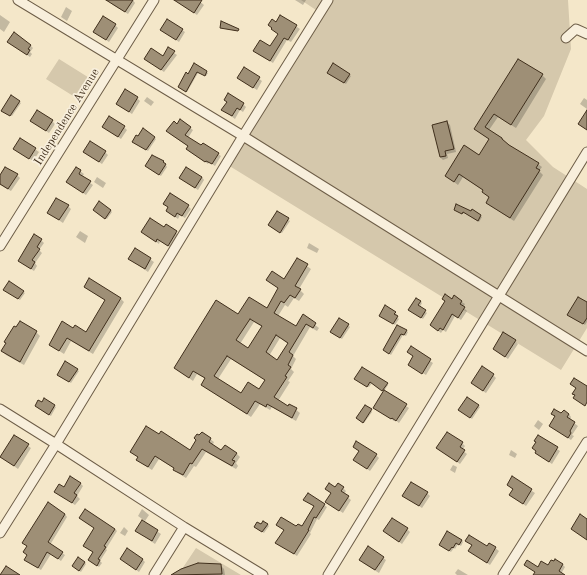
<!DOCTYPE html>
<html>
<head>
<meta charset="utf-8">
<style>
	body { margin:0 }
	canvas { display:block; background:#f4e7c9 }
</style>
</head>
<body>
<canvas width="587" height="575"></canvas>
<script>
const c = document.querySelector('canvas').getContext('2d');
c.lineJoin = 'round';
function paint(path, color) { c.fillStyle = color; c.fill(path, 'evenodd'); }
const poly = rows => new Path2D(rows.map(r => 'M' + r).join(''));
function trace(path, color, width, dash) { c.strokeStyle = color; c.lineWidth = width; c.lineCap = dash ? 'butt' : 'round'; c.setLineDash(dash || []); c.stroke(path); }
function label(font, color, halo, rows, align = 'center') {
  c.font = font + ' "Old Standard TT",serif'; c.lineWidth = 3.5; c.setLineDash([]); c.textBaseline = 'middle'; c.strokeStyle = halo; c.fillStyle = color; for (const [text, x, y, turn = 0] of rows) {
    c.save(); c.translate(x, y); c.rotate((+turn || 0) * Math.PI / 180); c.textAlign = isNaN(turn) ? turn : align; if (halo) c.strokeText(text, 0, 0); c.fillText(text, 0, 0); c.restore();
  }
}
const green = poly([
	[301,0,568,0,571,49,544,116,526,140,553,167,587,189,587,328,561,370,223,162,316,10],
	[59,59,91,79,78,99,46,79],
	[196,548,241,575,178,575]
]);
const shadow = poly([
	[112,0,133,0,135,3,128,14,113,5,110,2],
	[181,0,198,0,204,5,197,15,179,3],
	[295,0,306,0,303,5],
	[66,7,72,11,67,21,61,17],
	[0,15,10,22,4,32,0,29],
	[281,16,300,29,291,42,287,40,273,63,258,54,271,48,279,34,276,23],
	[115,25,118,28,109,42,97,34],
	[182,30,185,32,179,42,164,32],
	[11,44,30,45,33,48,30,52,32,54,30,57],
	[168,49,177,55,164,72,145,59,163,58],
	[518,60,542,75,546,79,516,128,498,117,489,130,502,138,508,146,538,164,542,167,539,171,543,175,514,221,487,203,490,198,483,192,484,191,463,177,458,185,446,176,480,156,490,140,475,129],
	[195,64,208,73,206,76,198,73,187,92,180,88],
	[244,68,262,81,257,90,238,78],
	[330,75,349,75,351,76,346,84],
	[147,97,154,102,151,106,144,101],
	[137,98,140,101,132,114,117,104],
	[584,98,587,100,587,109,580,104],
	[19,102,21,103,12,116,3,112],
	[243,104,246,107,243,112,240,110,235,119,223,110],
	[31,121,52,121,55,124,49,133],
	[181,121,193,130,188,138,201,147,218,154,221,156,215,166,209,162,208,164,190,152,187,149,189,147,170,134],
	[447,122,450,125,456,152,447,154,448,158,443,160,440,157],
	[103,127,124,127,127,130,121,139],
	[143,130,156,139,148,151,134,143],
	[20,139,39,152,33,161,15,149],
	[84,152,105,152,108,155,102,164],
	[153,156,164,162,167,167,161,176,148,168],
	[76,168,84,174,82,177,93,185,86,195,67,182],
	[17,175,20,178,11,191,0,185,0,177],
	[97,177,106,183,103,188,94,182],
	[202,177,204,180,198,190,183,180],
	[68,206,71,209,63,223,48,213],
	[188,206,191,209,185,218,180,215,178,219,167,211,169,207],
	[94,210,110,210,112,212,107,219],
	[455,210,472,212,473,211,482,217,479,222,464,212,463,214],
	[278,212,290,221,282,233,271,227],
	[166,226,179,235,171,248,160,241,159,244,142,232,165,229],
	[80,231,88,236,85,243,76,237],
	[41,240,44,243,39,250,42,253,35,263,37,266,34,271,19,261],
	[309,243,319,249,317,253,307,248],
	[136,250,154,262,148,272,130,259],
	[297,259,311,269,299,289,304,294,299,301,294,298,288,307,285,305,278,316,296,327,304,316,319,328,317,331,310,327,293,356,296,359,291,369,294,372,288,381,290,382,278,401,288,407,290,405,300,413,296,421,272,407,270,410,260,404,251,417,206,388,202,385,206,379,197,374,193,381,175,368,239,315,268,310,279,289,267,280,284,280],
	[254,322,262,327,249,349,240,344],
	[280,338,288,344,278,361,269,356],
	[231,359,266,381,260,391,241,394,218,379],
	[89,279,121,299,124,302,93,354,71,341,64,354,50,345,73,329,86,333,106,301,89,290,85,286],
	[6,291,23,292,25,293,20,300],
	[454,297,465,304,463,307,467,311,461,320,455,316,446,332,443,330,441,333,431,325,446,302,443,299,452,300],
	[420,301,422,303,420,307,427,313,423,319,411,311],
	[587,303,587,322,585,325,570,316],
	[395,313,397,314,396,316,399,319,395,325,381,317],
	[348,325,350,327,342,339,333,334],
	[398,326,408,332,406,336,403,335,391,355,384,350],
	[16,329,36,332,40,336,24,365,6,355,2,351],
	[515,341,518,344,508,359,494,349],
	[411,348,433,363,426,375,409,365,414,357],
	[77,370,79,371,71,383,60,376],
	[493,375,496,378,486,393,475,386],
	[357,380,387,384,388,385,384,391,372,383,369,387],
	[384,392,409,408,399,423,395,420,394,421,377,410],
	[54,406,56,407,51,416,38,408],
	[478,406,480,407,472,419,461,411],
	[371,410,372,412,364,423,358,419],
	[552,414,569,414,571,417,570,420,578,426,572,435,574,436,571,440,550,426,555,417],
	[538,420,543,424,539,430,534,426],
	[202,433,214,442,212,446,221,451,236,453,240,457,236,463,238,466,236,469,206,452,196,467,194,466,186,478,178,473,175,469,159,459,152,470,141,463,138,460,139,458,131,452,191,451],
	[14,436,31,448,18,469,1,457],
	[538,436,560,451,552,464,536,453],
	[462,443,465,446,462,450,467,454,460,464,437,448],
	[354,447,376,455,379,458,370,471,354,460,360,452],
	[511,450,517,454,515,458,509,455],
	[453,465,457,467,455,473,450,470],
	[512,478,535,493,526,506,510,495,513,490,508,485],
	[80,483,83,486,77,496,80,499,75,505,56,492],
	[343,488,346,491,344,494,351,500,343,513,326,502,332,494,326,489],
	[427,493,430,496,422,508,407,498],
	[307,502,324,505,327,507,319,520,317,519,310,533,311,534,297,556,279,545,297,528,303,528,315,507],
	[142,509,149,515,145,521,138,516],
	[65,514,67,517,50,545,65,555,61,561,51,554,41,570,25,560],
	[80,518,115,529,117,531,106,549,107,550,100,561,102,563,99,567,89,560,94,553,95,528],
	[143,522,161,534,155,544,137,531],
	[267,524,269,526,264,533,255,527],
	[124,527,128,531,125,536,120,533],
	[407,529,410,532,402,544,384,531],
	[461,540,463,542,461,546,458,544,455,549,454,548,451,552,440,545],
	[469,543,488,548,490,544,499,551,490,565,469,551,473,545],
	[383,558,386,560,379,573,363,563],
	[121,559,142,559,145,562,139,572],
	[84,562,86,564,81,572,75,568],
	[562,564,565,567,561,574,563,575,534,575,538,568],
	[220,565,224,569,225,575,174,575,173,573,183,569],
	[458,569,468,575,457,575,455,573]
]);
const building = poly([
	[106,0,133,0,125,12,106,0],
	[174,0,202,0,194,13,174,0],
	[280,15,297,25,288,40,284,38,270,61,253,51,260,40,270,46,278,34,271,29,272,28,268,25,272,19,276,22,280,15],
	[103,16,116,24,106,40,93,32,103,16],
	[167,19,183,29,176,40,160,30,167,19],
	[221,21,239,29,238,31,220,28,221,21],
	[14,32,31,45,28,49,30,50,27,55,7,42,14,32],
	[168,47,175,51,161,70,144,59,151,48,163,56,168,47],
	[518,59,543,74,511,125,494,114,485,127,502,138,502,139,509,145,539,163,536,168,540,170,510,218,486,203,489,197,482,192,483,190,459,174,454,182,445,176,464,145,479,155,489,139,474,129,518,59],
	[194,63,207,71,205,76,197,72,186,92,178,87,186,72,188,74,194,63],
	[333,63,350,74,344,83,327,73,333,63],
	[244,67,260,77,253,88,237,78,244,67],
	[125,89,138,97,129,112,116,104,125,89],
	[228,93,244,103,240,110,237,108,232,116,221,110,227,102,224,100,228,93],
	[11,95,20,101,10,116,1,111,11,95],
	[37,110,53,120,46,131,30,121,37,110],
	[587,110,587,130,578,124,587,110],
	[109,116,125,126,118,137,102,127,109,116],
	[180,119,191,127,185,135,201,145,203,143,219,153,212,164,206,161,205,162,186,149,188,146,166,131,174,121,177,124,180,119],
	[447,121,454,149,445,151,446,156,440,157,432,125,447,121],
	[143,128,155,137,146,150,132,142,136,135,138,136,143,128],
	[20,138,36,148,29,159,13,149,20,138],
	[90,141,106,151,99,162,83,152,90,141],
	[152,155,164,161,163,162,166,164,159,175,145,166,152,155],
	[5,167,18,174,8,189,0,184,0,175,5,167],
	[76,167,81,170,79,174,91,181,83,193,66,182,76,167],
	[186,167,202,177,195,188,179,178,186,167],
	[170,193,189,205,182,216,177,213,175,217,166,211,168,207,163,204,170,193],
	[56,198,69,205,59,220,47,213,56,198],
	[99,201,111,210,105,219,93,210,99,201],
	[456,204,471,211,472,209,481,215,478,221,463,212,462,214,454,210,456,204],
	[277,211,289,218,280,233,268,225,277,211],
	[150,218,164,227,166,224,177,231,168,246,157,239,156,242,141,232,150,218],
	[34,234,42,239,37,247,40,249,32,260,35,262,31,269,18,261,34,234],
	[135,248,151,258,145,269,128,259,135,248],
	[297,258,308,264,295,286,301,289,295,298,290,295,284,303,281,301,274,313,296,326,303,314,316,323,313,328,306,324,289,352,293,355,288,365,291,367,285,376,287,377,274,397,288,406,289,404,297,408,292,418,267,404,266,407,255,401,247,414,201,385,205,378,193,371,189,378,174,368,216,300,238,314,249,297,267,308,278,288,266,280,272,271,284,279,297,258],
	[250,319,262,326,248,348,236,340,250,319],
	[276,335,288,343,277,360,266,352,276,335],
	[227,356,265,380,259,389,248,382,241,393,214,376,227,356],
	[89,278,121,298,89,351,67,338,59,351,49,345,62,321,73,328,75,325,86,332,105,300,84,287,89,278],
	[9,281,24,291,18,299,3,290,9,281],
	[445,294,452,299,454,295,462,301,460,304,465,307,458,318,452,314,443,330,440,328,438,331,430,325,445,301,442,299,445,294],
	[578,297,587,302,587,318,583,324,567,315,578,297],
	[416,298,421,301,418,305,426,310,421,318,408,310,416,298],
	[385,305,396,312,394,314,398,316,393,324,379,316,385,305],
	[339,318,349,324,340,338,330,332,339,318],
	[20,321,37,331,20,362,1,351,6,343,4,342,14,326,16,327,20,321],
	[397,325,407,330,404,335,401,334,389,354,383,350,397,325],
	[503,332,516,340,505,357,493,349,503,332],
	[411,346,431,359,422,374,408,365,413,356,407,352,411,346],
	[65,361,78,369,69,382,57,375,65,361],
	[482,366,494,374,483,391,471,383,482,366],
	[362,367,388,383,382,391,370,382,367,387,354,379,362,367],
	[574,378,587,386,587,402,585,406,573,398,575,395,572,394,576,388,570,384,574,378],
	[384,390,407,404,396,421,392,418,391,419,373,408,384,390],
	[467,397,479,405,470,418,458,410,467,397],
	[44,398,55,405,49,415,35,406,38,400,42,402,44,398],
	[365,405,372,409,363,423,356,418,365,405],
	[554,409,561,413,564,410,569,414,567,417,575,422,570,431,571,433,568,438,549,426,555,416,551,414,554,409],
	[146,426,159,434,161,431,190,450,196,440,194,438,197,434,199,435,202,432,211,438,209,442,221,450,225,445,237,453,232,460,235,461,232,466,202,449,192,464,190,463,183,475,173,470,174,468,155,456,148,467,136,460,138,457,130,452,146,426],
	[447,432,463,442,460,447,465,450,457,462,436,448,447,432],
	[14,435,29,444,14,466,0,457,14,435],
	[538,435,558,447,549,462,535,453,536,451,532,448,536,442,534,441,538,435],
	[356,441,377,454,367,469,353,460,359,451,353,447,356,441],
	[70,476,81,483,74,493,77,495,72,503,54,492,59,484,64,487,70,476],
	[512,476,532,489,523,504,509,495,513,489,507,485,512,476],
	[411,482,428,492,419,506,402,496,411,482],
	[329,483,335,487,338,483,344,487,341,491,349,496,339,511,325,502,331,493,325,489,329,483],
	[308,493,325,504,316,518,314,517,308,530,309,530,294,554,275,543,284,530,276,525,281,517,296,526,298,524,302,526,314,506,303,500,308,493],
	[48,502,65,514,48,542,63,552,58,559,47,552,38,568,24,560,27,555,23,552,27,546,22,543,48,502],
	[85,509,115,529,104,546,106,547,98,559,100,560,97,566,88,560,93,552,83,546,94,528,79,518,85,509],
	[580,514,587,519,587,540,571,529,580,514],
	[392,518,408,528,399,542,383,531,392,518],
	[142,520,158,530,152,541,135,531,142,520],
	[263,521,268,524,262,532,254,527,257,522,261,524,263,521],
	[447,531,462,540,459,545,456,543,453,548,452,547,449,551,439,545,447,531],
	[469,535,487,546,489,543,496,547,487,563,468,551,472,545,465,541,469,535],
	[368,546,384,557,375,570,359,560,368,546],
	[127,548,143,559,136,570,120,559,127,548],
	[78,557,85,562,79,571,72,566,78,557],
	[555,559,563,564,559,571,565,575,533,575,535,572,524,565,527,560,538,567,541,561,548,565,551,560,554,561,555,559],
	[198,563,221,564,222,574,171,575,181,569,198,563],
	[6,566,20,575,0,575,6,566]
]);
const street = poly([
	[18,0,243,136,587,351],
	[566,38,576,29,587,34],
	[0,246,154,0],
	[0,409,56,444,184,527,263,575],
	[0,533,56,444,243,136,328,0],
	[154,575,184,527],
	[328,575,587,152],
	[503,575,587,442]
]);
const streetNames = [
	["Independence Avenue",67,117,-58]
];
paint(green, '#d5c8ac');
paint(shadow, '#0003');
paint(building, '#9e8f76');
trace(building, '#402f1c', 1);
trace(street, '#6d5d47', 11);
trace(street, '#f8efdc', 9);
label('12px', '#402f1c', '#f8efdc', streetNames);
</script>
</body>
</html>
